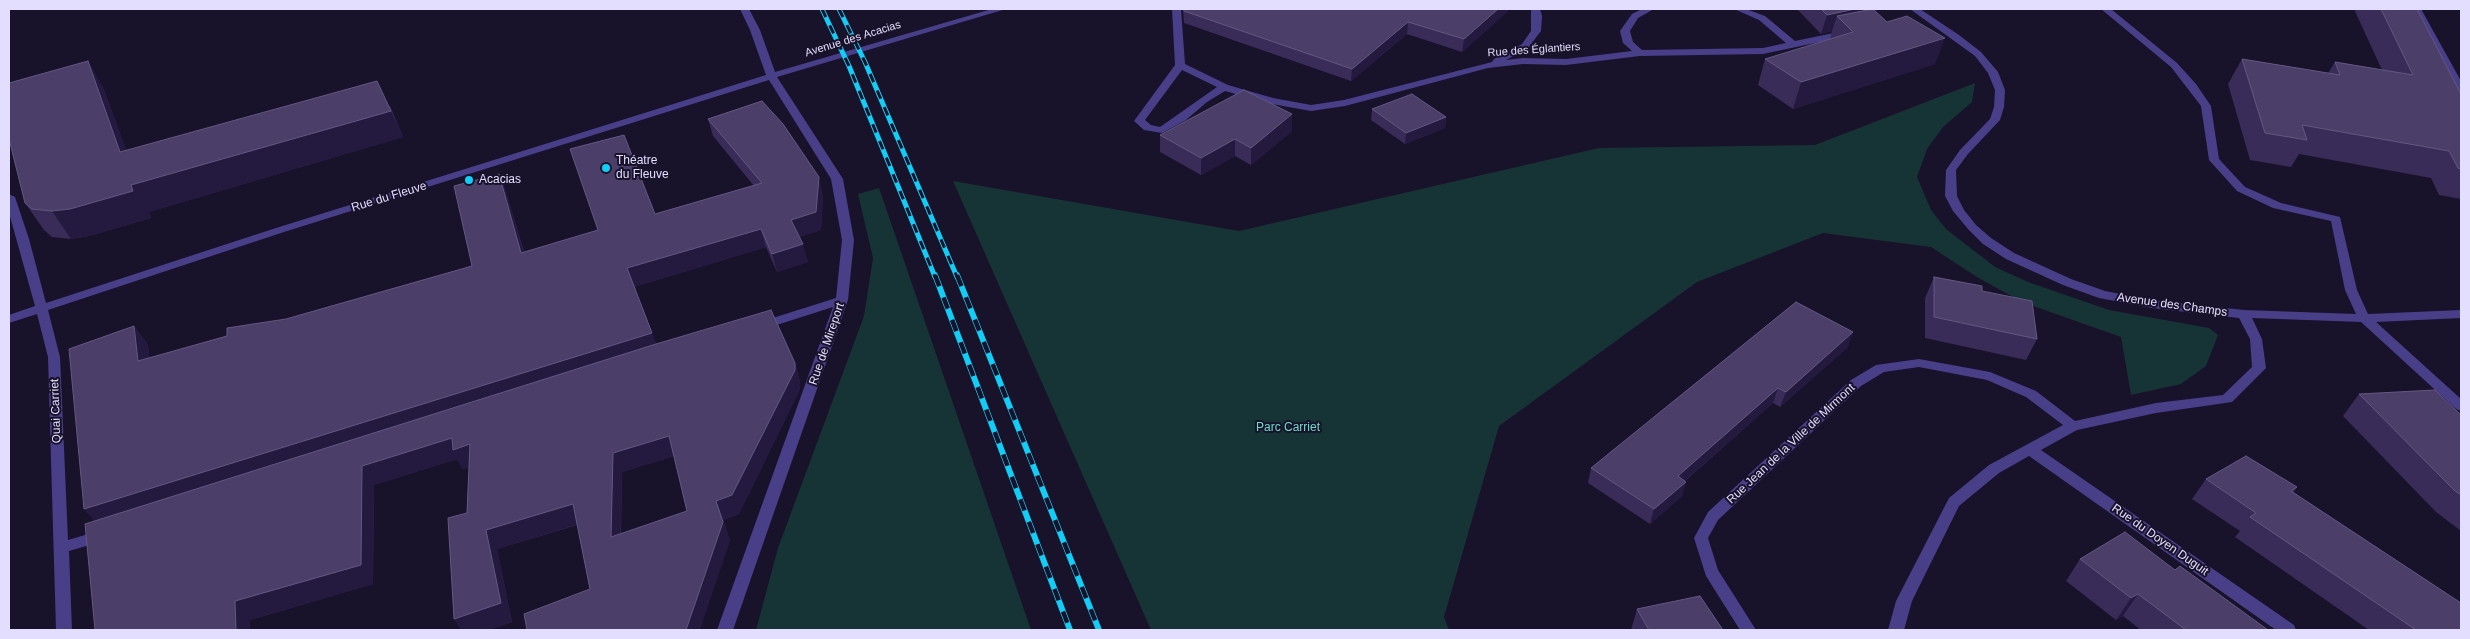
<!DOCTYPE html>
<html>
<head>
<meta charset="utf-8">
<style>
	body { margin:0 }
	#map { position:relative; width:2470px; height:639px; overflow:hidden; background:#19122b; font-family:Helvetica,sans-serif }
	canvas { display:block }
	.frame { position:absolute; inset:0; border:10px solid #e4defe; pointer-events:none }
</style>
</head>
<body>
<div id="map">
<canvas width="2470" height="639"></canvas>
<div class="frame"></div>
</div>
<script>
const c = document.querySelector('canvas').getContext('2d');
c.lineJoin = 'round';
function paint(path, color) { c.fillStyle = color; c.fill(path, 'evenodd'); }
const poly = rows => new Path2D(rows.map(r => 'M' + r).join(''));
function trace(path, color, width, dash) { c.strokeStyle = color; c.lineWidth = width; c.lineCap = dash ? 'butt' : 'round'; c.setLineDash(dash || []); c.stroke(path); }
function label(font, color, halo, rows, align = 'center') {
  c.font = font + ' Helvetica,sans-serif'; c.lineWidth = 4; c.setLineDash([]); c.textBaseline = 'middle'; c.strokeStyle = halo; c.fillStyle = color; for (const [text, x, y, turn = 0] of rows) {
    c.save(); c.translate(x, y); c.rotate((+turn || 0) * Math.PI / 180); c.textAlign = isNaN(turn) ? turn : align; if (halo) c.strokeText(text, 0, 0); c.fillText(text, 0, 0); c.restore();
  }
}
const green = poly([
	[1975,83,1972,102,1943,127,1927,149,1917,177,1931,210,1946,229,1995,267,2028,282,2109,310,2209,328,2218,335,2206,366,2181,384,2131,395,2121,337,2022,302,1977,277,1931,247,1823,233,1697,282,1499,426,1444,617,1449,630,1151,630,953,181,1239,231,1599,148,1815,145],
	[879,188,1031,630,756,630,778,548,864,316,873,258,858,194]
]);
const street = poly([
	[740,9,749,9,760,30,775,72,992,9,1006,9,777,77,843,179,854,240,848,300,733,630,717,630,833,307,761,330,755,326,757,323,836,298,842,240,831,179,769,80,284,232,48,310,60,357,68,540,102,530,107,532,109,536,107,540,69,551,72,630,56,630,48,357,37,314,9,323,9,315,35,306,9,213,9,194,15,197,29,239,46,303,276,228,766,75,750,30,740,9],
	[1172,9,1181,9,1185,64,1228,85,1273,98,1311,105,1344,100,1492,62,1494,59,1522,44,1531,31,1531,9,1540,9,1542,16,1541,31,1528,48,1506,60,1523,58,1566,59,1632,51,1623,43,1620,31,1632,14,1642,9,1654,9,1638,18,1630,31,1633,42,1642,50,1763,48,1786,43,1759,20,1734,9,1746,9,1765,16,1795,41,1848,30,1853,33,1848,36,1763,54,1640,56,1566,65,1523,64,1488,68,1345,106,1311,111,1272,104,1225,91,1207,102,1186,120,1162,133,1144,130,1134,121,1175,65,1172,9],
	[1182,70,1217,87,1160,127,1151,125,1145,120,1182,70],
	[1910,9,1920,9,1959,35,1981,52,1998,72,2005,90,2004,107,2000,120,1968,154,1956,170,1957,196,1964,210,1976,225,1991,238,2014,253,2071,279,2105,291,2152,300,2244,310,2356,314,2345,290,2331,221,2273,208,2237,191,2209,160,2201,106,2171,67,2101,9,2111,9,2177,63,2196,84,2211,106,2219,159,2245,187,2281,203,2340,217,2357,290,2368,314,2461,310,2461,318,2376,322,2461,399,2461,411,2456,409,2361,322,2252,318,2262,339,2266,368,2232,402,2156,413,2077,430,2041,450,2294,625,2296,630,2276,630,2029,456,1999,473,1959,506,1912,601,1904,630,1888,630,1896,601,1949,498,1989,465,2063,425,2026,397,1987,380,1919,367,1884,372,1861,386,1718,520,1708,538,1718,570,1756,630,1740,630,1706,576,1694,538,1708,512,1851,380,1876,365,1919,359,1990,372,2036,391,2075,421,2156,403,2223,395,2252,367,2250,339,2239,318,2152,308,2099,298,2063,285,2006,259,1983,244,1968,229,1953,211,1945,196,1946,170,1960,150,1990,119,1994,107,1995,90,1988,73,1975,56,1910,9],
	[2412,9,2421,9,2461,81,2461,93,2456,90,2412,9]
]);
const railFar1 = poly([
	[822,9,849,66,935,277],
	[839,9,865,62,957,277]
]);
const rail = poly([
	[935,275,1070,630],
	[957,275,1099,630]
]);
const wall = poly([
	[1183,9,1508,9,1508,11,1462,52,1407,34,1351,81,1184,23],
	[1797,9,1862,9,1861,11,1887,22,1935,64,1793,109,1758,85,1765,59,1830,39,1832,31,1821,34],
	[2354,9,2417,9,2461,94,2461,199,2439,195,2431,178,2299,154,2291,167,2250,160,2228,84,2242,59,2328,73,2335,62,2382,70],
	[103,87,126,150,390,106,403,137,149,212,151,218,89,236,71,239,52,237,44,230,25,203],
	[1372,109,1446,117,1445,128,1405,144,1371,120],
	[708,119,823,195,821,230,799,237,808,262,777,272,766,247,634,287,656,344,795,363,800,382,800,389,739,514,723,520,730,541,590,589,577,525,497,549,512,622,488,630,461,630,469,467,463,469,457,459,374,485,373,584,250,620,250,630,95,630,94,521,134,326,148,345,149,358,472,266,499,174,506,192,524,252,754,186,713,136],
	[674,456,687,511,621,534,622,472],
	[1292,131,1251,165,1235,156,1201,175,1160,152,1160,135],
	[1934,277,1982,291,2037,339,2026,360,1925,338,1925,298],
	[1848,347,1780,407,1773,403,1685,481,1682,496,1650,524,1588,483,1591,468],
	[2359,394,2461,415,2461,531,2436,512,2343,416],
	[2206,479,2297,487,2293,493,2461,630,2369,630,2235,537,2240,531,2192,499],
	[2080,559,2175,570,2268,630,2141,630,2123,616,2116,620,2066,581],
	[1637,609,1723,630,1631,630]
]);
const shadedWall = poly([
	[1498,9,1508,9,1508,11,1462,52,1464,39],
	[1855,9,1862,9,1856,26,1837,16,1832,31,1821,34,1827,15],
	[1408,22,1407,34,1351,81,1352,69],
	[1945,38,1935,64,1793,109,1801,82],
	[88,61,103,87,137,179,120,152],
	[377,81,403,137,149,212,151,218,89,236,71,239,52,211,131,185],
	[1292,114,1292,131,1251,165,1251,148],
	[1446,117,1445,128,1405,144,1406,133],
	[1235,139,1235,156,1201,175,1201,158],
	[499,174,506,192,529,271,521,253],
	[819,177,823,195,821,230,796,238,791,220],
	[761,229,766,247,634,287,627,268],
	[803,244,808,262,777,272,772,254],
	[134,326,148,345,152,379,138,361],
	[1853,332,1848,347,1780,407,1786,392],
	[652,333,659,352,100,528,84,509],
	[795,363,800,382,800,389,739,514,723,520,730,541,700,630,686,630,716,501],
	[1778,388,1773,403,1673,491,1678,476],
	[669,436,677,455,622,472,620,556,611,537,613,453],
	[452,438,470,444,480,464,463,469,457,459,374,485,373,584,250,620,250,630,236,630,235,601,362,466],
	[1686,482,1682,496,1650,524,1654,509],
	[573,504,582,523,497,549,512,622,488,630,461,630,454,619,486,530],
	[2138,594,2123,616,2116,620,2131,598]
]);
const building = poly([
	[1183,9,1498,9,1464,39,1408,22,1352,69,1184,11,1183,9],
	[1821,9,1855,9,1827,15,1821,9],
	[1873,9,1887,22,1907,16,1945,38,1801,82,1765,59,1853,32,1837,16,1873,9],
	[2381,9,2417,9,2461,94,2461,169,2458,168,2449,151,2302,125,2307,140,2265,133,2242,59,2340,75,2335,62,2413,75,2381,9],
	[88,61,120,152,377,81,391,111,131,185,133,191,70,209,52,211,32,209,25,203,9,139,9,83,88,61],
	[1244,90,1292,114,1251,148,1235,139,1201,158,1160,135,1244,90],
	[1412,94,1446,117,1406,133,1372,109,1412,94],
	[762,101,783,124,819,177,816,212,791,220,803,244,772,254,761,229,627,268,652,333,84,509,69,349,134,326,138,361,227,336,227,328,286,319,472,266,454,186,499,174,521,253,598,230,570,149,624,135,655,214,762,183,708,119,762,101],
	[1934,277,1982,286,1982,291,2032,301,2037,339,1934,317,1934,277],
	[1796,302,1853,332,1786,392,1778,388,1678,476,1686,482,1654,509,1591,468,1796,302],
	[771,310,795,363,795,370,732,495,716,501,723,522,686,630,527,630,524,614,590,589,573,504,486,530,501,603,454,619,448,518,467,513,470,444,453,450,452,438,362,466,361,565,235,601,236,630,95,630,85,524,656,344,771,310],
	[669,436,687,511,611,537,613,453,669,436],
	[2435,390,2461,415,2461,495,2454,490,2359,394,2435,390],
	[2246,456,2297,487,2291,491,2461,603,2461,630,2416,630,2250,517,2256,513,2206,479,2246,456],
	[2125,532,2175,570,2180,566,2268,630,2186,630,2138,594,2131,598,2080,559,2125,532],
	[1700,596,1723,630,1649,630,1637,609,1700,596]
]);
const markers = [
	[606,168,5,"#12cdf6"],
	[469,180,5,"#12cdf6"]
];
const farStreetnames = [
	["Avenue des Acacias",853,39,-17],
	["Rue des Églantiers",1534,50,-4]
];
const poiNames = [
	["Théatre",616,161],
	["du Fleuve",616,175],
	["Acacias",479,180]
];
const streetNames = [
	["Rue du Fleuve",389,197,-17],
	["Avenue des Champs",2172,305,8],
	["Rue de Mireport",827,344,-71],
	["Quai Carriet",56,411,-92],
	["Rue Jean de la Ville de Mirmont",1791,444,-43],
	["Rue du Doyen Duguit",2160,540,35]
];
const parkNames = [
	["Parc Carriet",1288,428]
];
paint(green, '#163435');
paint(street, '#483f88');
trace(railFar1, '#12cdf6', 5);
trace(rail, '#12cdf6', 6);
trace(railFar1, '#19122b', 3, [9]);
trace(rail, '#19122b', 4.5, [12]);
paint(wall, '#392c58');
paint(shadedWall, '#241a3f');
paint(building, '#4b3f6a');
trace(building, '#635881', 1);
for (const [x, y, r, color] of markers) { const dot = new Path2D(); dot.arc(x, y, r, 0, 2 * Math.PI); c.fillStyle = color; c.fill(dot); trace(dot, '#19122b', 2); }
label('11px', '#e4defe', '#19122b', farStreetnames);
label('12px', '#e4defe', '#19122b', poiNames, 'left');
label('12px', '#e4defe', '#19122b', streetNames);
label('12px', '#6bddca', '#19122b', parkNames);
</script>
</body>
</html>
